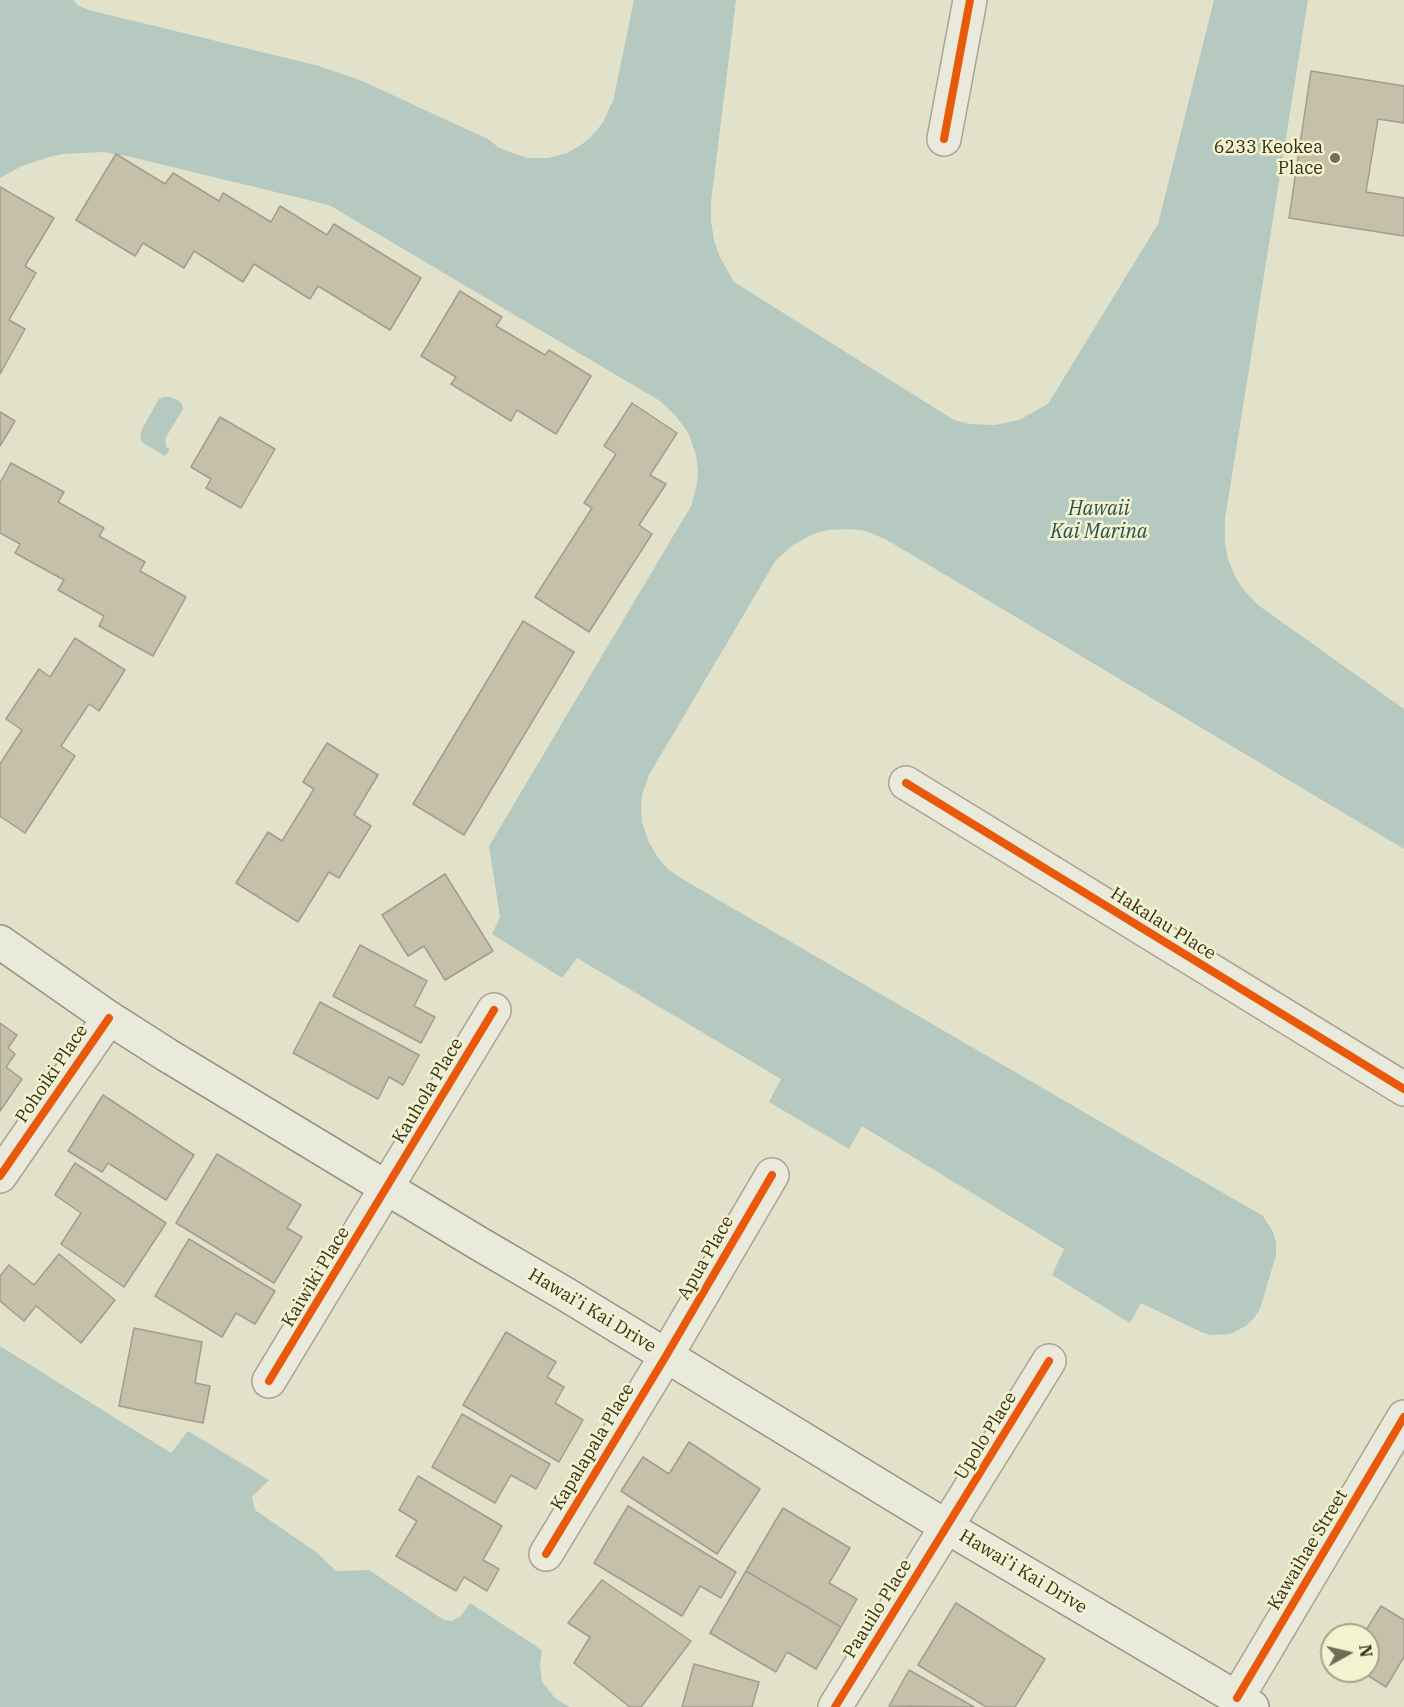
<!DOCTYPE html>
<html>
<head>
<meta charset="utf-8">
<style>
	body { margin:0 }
	#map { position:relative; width:1404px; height:1707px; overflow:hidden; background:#e2e1ca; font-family:"IBM Plex Serif",serif }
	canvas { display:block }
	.north { position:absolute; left:1320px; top:1623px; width:60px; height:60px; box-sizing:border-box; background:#f4f3cf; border:2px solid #a8a488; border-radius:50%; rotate:82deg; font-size:16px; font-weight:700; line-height:24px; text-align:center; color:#352e1d }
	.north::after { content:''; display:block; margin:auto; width:21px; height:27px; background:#726d5a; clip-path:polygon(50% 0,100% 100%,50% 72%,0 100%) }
</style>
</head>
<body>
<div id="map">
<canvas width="1404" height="1707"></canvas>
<div class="north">N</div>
</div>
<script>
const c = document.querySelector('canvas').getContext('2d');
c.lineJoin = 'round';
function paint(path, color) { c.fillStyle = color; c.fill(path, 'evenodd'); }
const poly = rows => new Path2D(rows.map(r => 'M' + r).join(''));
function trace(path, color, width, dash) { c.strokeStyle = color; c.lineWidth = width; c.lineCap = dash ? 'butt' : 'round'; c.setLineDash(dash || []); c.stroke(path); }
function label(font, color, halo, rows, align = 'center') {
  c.font = font + ' "IBM Plex Serif",serif'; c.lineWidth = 5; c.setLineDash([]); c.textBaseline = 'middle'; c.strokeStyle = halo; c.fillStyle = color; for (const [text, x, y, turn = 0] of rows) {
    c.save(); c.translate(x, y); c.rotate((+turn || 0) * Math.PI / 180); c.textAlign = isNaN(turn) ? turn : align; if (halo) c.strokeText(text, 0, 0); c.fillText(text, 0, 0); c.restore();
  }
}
const water = poly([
	[0,0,73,0,79,6,89,10,319,66,362,81,488,139,498,147,510,152,528,158,548,158,567,153,578,147,589,139,602,124,613,101,634,0,736,0,711,202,711,221,714,240,720,257,734,282,954,420,970,424,995,425,1019,420,1048,404,1158,224,1214,0,1308,0,1225,519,1225,543,1228,559,1234,574,1242,588,1258,605,1404,709,1404,849,887,540,866,531,850,529,828,530,813,534,793,545,776,560,649,775,642,795,641,808,642,822,648,841,659,859,668,869,679,877,1263,1216,1273,1232,1276,1243,1276,1255,1260,1309,1254,1318,1246,1326,1230,1334,1211,1335,1201,1332,1141,1303,1130,1323,1052,1275,1064,1249,862,1126,849,1149,769,1102,781,1079,577,958,562,978,492,934,500,917,489,846,691,506,697,484,698,470,696,455,689,434,676,416,660,401,329,205,131,157,104,152,62,154,49,157,22,166,0,178],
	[163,397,170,397,177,400,182,404,183,409,165,439,166,447,170,449,165,456,143,443,140,438,142,429,159,399],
	[0,1346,171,1453,188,1431,269,1480,252,1497,255,1510,316,1552,336,1571,369,1570,444,1620,451,1621,460,1617,470,1603,542,1650,540,1665,542,1682,556,1699,570,1707,0,1707]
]);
const building = poly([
	[1311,71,1404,86,1404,123,1378,119,1366,192,1404,198,1404,236,1289,218,1311,71],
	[116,154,165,184,173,173,219,201,223,193,271,222,280,206,327,235,334,224,421,278,390,330,318,286,310,299,254,264,243,282,194,251,184,268,143,243,135,256,76,220,116,154],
	[0,187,54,218,25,266,36,273,9,320,25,329,0,374,0,187],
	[460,291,502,317,496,326,545,355,549,350,591,376,556,434,517,410,511,421,451,384,456,377,421,356,460,291],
	[632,403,677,433,650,475,666,484,639,525,652,534,589,632,535,597,592,508,584,503,616,454,604,446,632,403],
	[0,412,15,421,0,446,0,412],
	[220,417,275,449,241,508,206,488,211,479,191,467,220,417],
	[11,463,64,492,58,502,104,528,99,536,145,562,140,571,186,597,153,656,99,626,104,616,58,590,64,580,15,553,20,544,0,533,0,483,11,463],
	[523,621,574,652,464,835,413,804,523,621],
	[75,638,125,670,99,711,89,704,61,746,75,756,25,833,0,816,0,764,22,730,6,719,39,669,50,677,75,638],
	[327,743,378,775,354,815,371,826,339,878,329,872,298,922,236,883,268,832,282,841,314,789,303,782,327,743],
	[445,874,493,951,445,980,424,946,408,956,382,915,445,874],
	[360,945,427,981,414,1006,435,1017,421,1043,333,996,360,945],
	[320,1002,419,1055,403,1085,389,1077,378,1099,293,1053,320,1002],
	[0,1023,17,1035,8,1048,15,1054,6,1067,22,1079,0,1111,0,1023],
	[103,1095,194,1155,166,1200,108,1163,102,1172,68,1151,103,1095],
	[217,1154,301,1205,287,1228,302,1237,274,1283,176,1223,217,1154],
	[75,1163,166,1223,124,1287,61,1244,81,1213,55,1195,75,1163],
	[189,1239,275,1291,255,1324,236,1313,222,1337,155,1296,189,1239],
	[59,1254,115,1300,81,1343,36,1306,24,1321,0,1301,0,1276,9,1265,34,1285,59,1254],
	[134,1328,202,1342,195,1383,210,1386,203,1423,119,1406,134,1328],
	[506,1332,556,1362,547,1377,564,1387,555,1403,583,1420,559,1462,463,1405,506,1332],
	[462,1414,550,1464,536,1489,511,1475,495,1503,432,1467,462,1414],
	[689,1442,760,1489,717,1554,621,1491,643,1457,669,1474,689,1442],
	[418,1476,502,1526,483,1560,499,1569,487,1591,464,1577,456,1591,396,1556,417,1521,399,1510,418,1476],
	[628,1506,736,1572,721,1598,700,1586,682,1616,594,1563,628,1506],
	[783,1508,850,1548,829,1583,857,1599,841,1627,746,1571,783,1508],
	[746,1571,841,1627,816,1669,787,1652,776,1672,710,1633,746,1571],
	[602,1580,691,1641,641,1707,630,1707,574,1663,590,1637,568,1623,602,1580],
	[956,1603,1045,1659,1015,1707,986,1707,918,1665,956,1603],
	[1381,1606,1404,1620,1404,1657,1386,1687,1361,1671,1368,1671,1368,1635,1363,1635,1381,1606],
	[694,1664,759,1682,752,1707,682,1707,694,1664],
	[909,1670,974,1707,889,1706,909,1670]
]);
const minor = poly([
	[944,139,970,0],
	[906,783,1404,1089],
	[0,1176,109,1018],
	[269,1381,494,1010],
	[546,1554,666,1356,772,1175],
	[835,1707,1049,1361]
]);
const tertiary = poly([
	[1237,1698,1404,1417]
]);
const secondary = poly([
	[0,942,109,1018,167,1055,478,1243,567,1295,947,1527,1252,1707]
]);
const cycleway = poly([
	[944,139,970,0],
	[906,783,1404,1089],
	[0,1176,109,1018],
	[269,1381,494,1010],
	[546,1554,666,1356,772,1175],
	[1237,1698,1404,1417],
	[835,1707,1049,1361]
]);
const markers = [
	[1335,158,6,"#726d5a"]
];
const poiNames = [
	["6233 Keokea",1323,148],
	["Place",1323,169]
];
const streetNames = [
	["Hakalau Place",1163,924,32],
	["Pohoiki Place",52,1074,-56],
	["Kauhola Place",428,1091,-59],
	["Apua Place",706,1258,-60],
	["Kaiwiki Place",316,1277,-59],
	["Hawai’i Kai Drive",592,1311,31],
	["Upolo Place",986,1436,-58],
	["Kapalapala Place",593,1447,-59],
	["Kawaihae Street",1308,1550,-59],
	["Hawai’i Kai Drive",1023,1572,31],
	["Paauilo Place",878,1609,-58]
];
const waterNames = [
	["Hawaii",1099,509],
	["Kai Marina",1099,532]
];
paint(water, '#b6c9c1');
paint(building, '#c6c0ab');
trace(building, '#a29d8a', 1.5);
trace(minor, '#a7a494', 36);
trace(tertiary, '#a7a494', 36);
trace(secondary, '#979484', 36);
trace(minor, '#eaeadc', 33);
trace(tertiary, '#eaeadc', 33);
trace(secondary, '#eaeadc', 33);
trace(cycleway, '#e8590c', 8);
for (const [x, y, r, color] of markers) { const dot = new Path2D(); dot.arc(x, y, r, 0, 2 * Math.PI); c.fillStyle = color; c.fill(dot); trace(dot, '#f4f3cf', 2); }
label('18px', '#352e1d', '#f4f3cf', poiNames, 'right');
label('18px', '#352e1d', '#f4f3cf', streetNames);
label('italic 20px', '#2c4e55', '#f4f3cf', waterNames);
</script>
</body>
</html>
